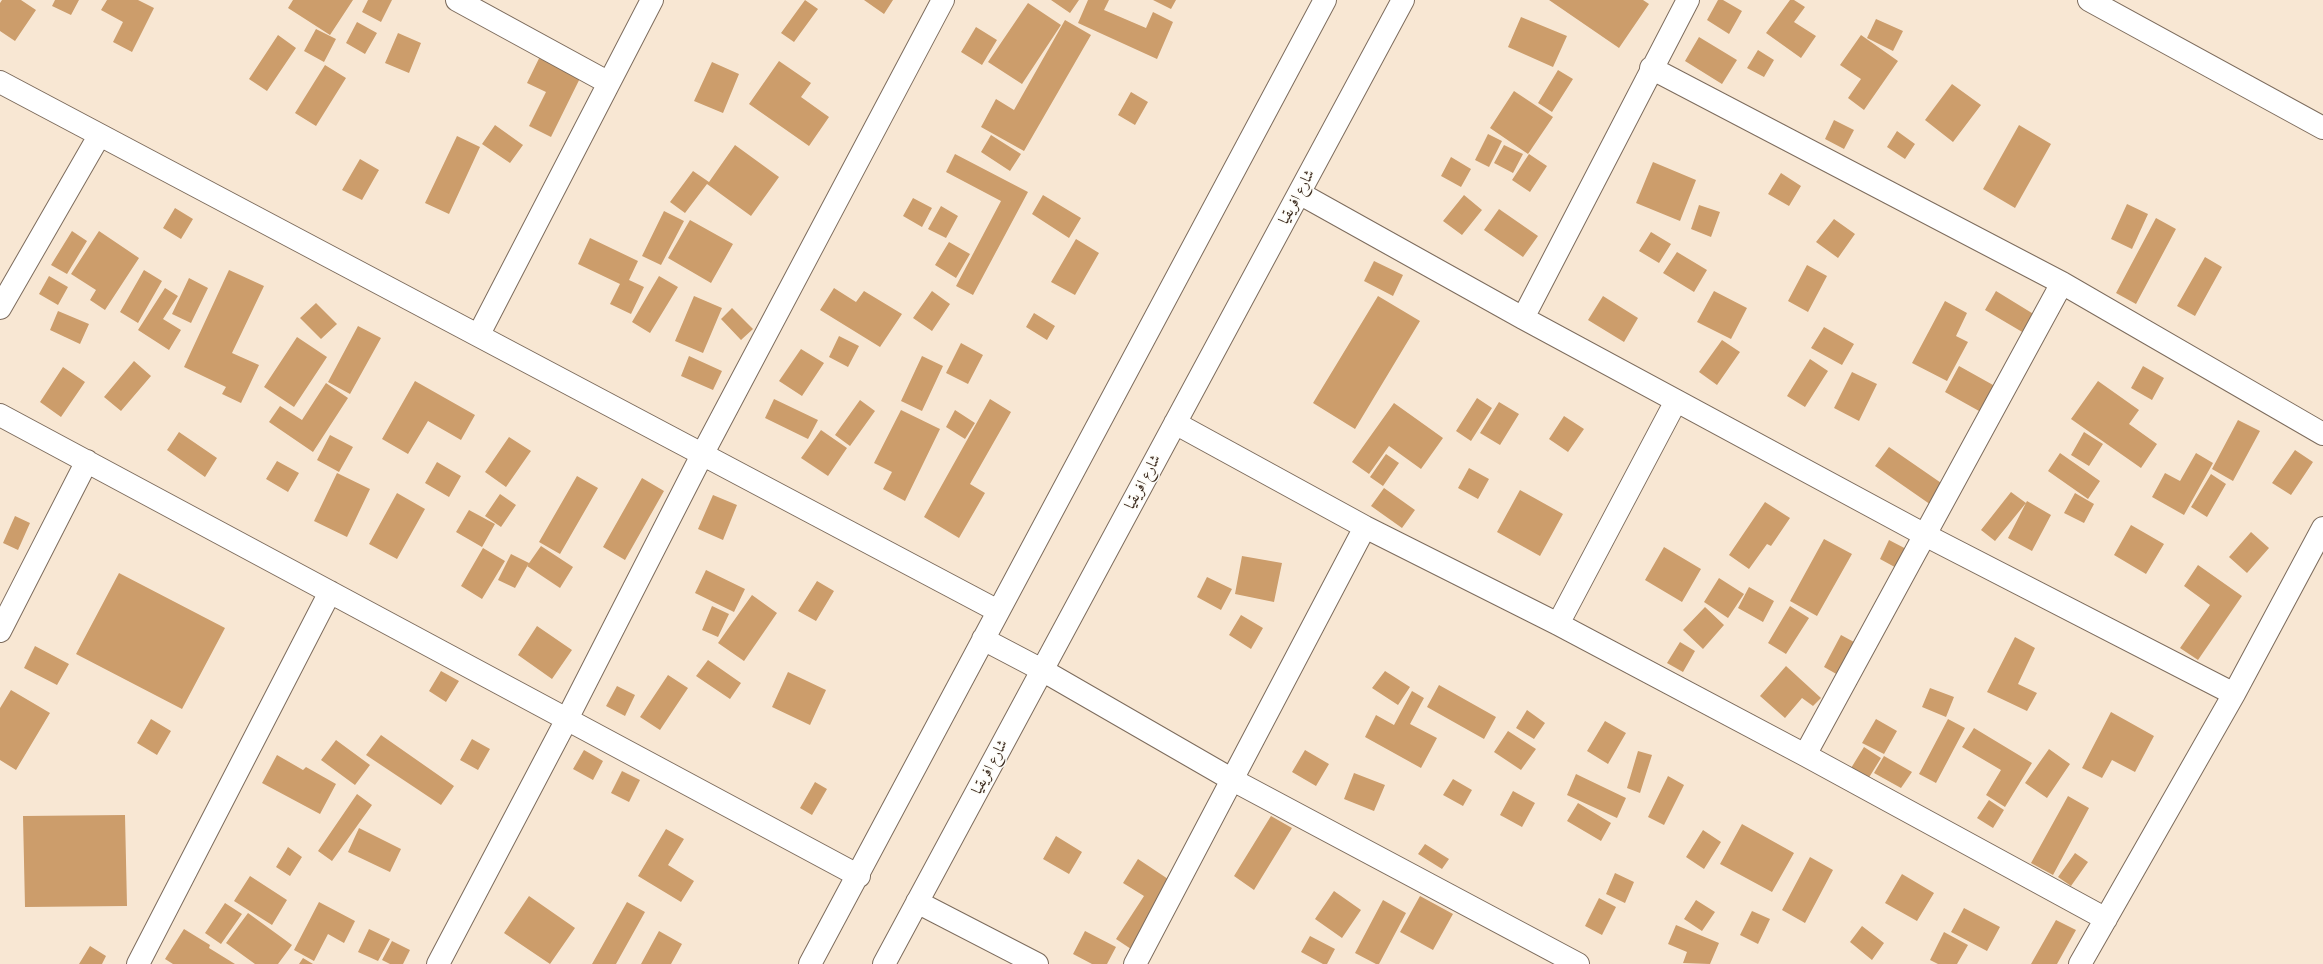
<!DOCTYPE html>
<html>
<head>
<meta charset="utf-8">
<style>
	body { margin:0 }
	canvas { display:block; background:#f8e7d3 }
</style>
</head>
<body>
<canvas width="2323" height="964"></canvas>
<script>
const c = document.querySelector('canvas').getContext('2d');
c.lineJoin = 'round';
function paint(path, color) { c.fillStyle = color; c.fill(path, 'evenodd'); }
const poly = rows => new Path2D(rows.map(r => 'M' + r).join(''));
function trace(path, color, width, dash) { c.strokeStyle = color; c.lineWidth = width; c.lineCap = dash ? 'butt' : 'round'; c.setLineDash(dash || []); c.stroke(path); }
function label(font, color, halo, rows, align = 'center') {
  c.font = font + ' "EB Garamond",Amiri,serif'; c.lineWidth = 3; c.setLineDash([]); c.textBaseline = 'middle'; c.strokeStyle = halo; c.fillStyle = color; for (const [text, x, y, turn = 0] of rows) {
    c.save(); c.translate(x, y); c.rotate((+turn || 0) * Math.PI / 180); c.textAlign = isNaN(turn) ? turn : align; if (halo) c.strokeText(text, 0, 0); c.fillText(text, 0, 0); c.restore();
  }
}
const building = poly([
	[2,0,21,0,36,10,15,41,0,31,0,3],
	[55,0,79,0,71,15,52,6],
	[107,0,138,0,154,8,132,52,113,42,123,22,101,10],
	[293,0,353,0,330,35,288,8],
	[368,0,392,0,381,22,362,12],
	[805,0,818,9,794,42,781,33],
	[864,0,893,0,884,14],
	[1051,0,1079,0,1070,13],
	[1088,0,1109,0,1104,10,1146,28,1153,12,1173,22,1157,59,1078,23],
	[1153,0,1176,0,1171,9],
	[1549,0,1643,0,1649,4,1619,48],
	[1718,0,1723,0,1742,11,1729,34,1707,20],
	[1790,0,1794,0,1805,7,1794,22,1816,36,1801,58,1766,33],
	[1028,3,1061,25,1022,84,988,62],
	[1521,17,1567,36,1553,67,1508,47],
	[1876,19,1903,31,1893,51,1867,38],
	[1065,20,1091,35,1024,151,981,127,996,99,1014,110],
	[357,22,377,33,365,54,346,43],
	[976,27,997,40,982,65,961,52],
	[316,29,336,39,324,62,304,51],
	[398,33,421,43,409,73,385,63],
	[278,35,296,48,267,91,249,79],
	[1861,35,1898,61,1864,110,1848,98,1861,79,1840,65],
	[1699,37,1737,60,1722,84,1685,61],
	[548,40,589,60,551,137,529,126,546,92,527,83],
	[1758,50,1774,60,1764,77,1747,68],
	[779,61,811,83,801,97,829,117,809,146,749,104],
	[712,62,739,74,723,113,694,101],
	[325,65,346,78,316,126,295,113],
	[1558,70,1573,79,1552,112,1538,103],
	[1952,84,1981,105,1953,142,1925,120],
	[1514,91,1553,117,1528,154,1490,128],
	[1131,92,1148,102,1135,125,1118,115],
	[1834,120,1854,130,1844,149,1825,139],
	[495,125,523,145,510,163,482,144],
	[2019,125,2051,144,2015,208,1983,189],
	[1897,131,1915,144,1905,159,1887,147],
	[1488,134,1502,141,1489,167,1475,160],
	[991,135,1021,154,1010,171,981,152],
	[457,136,480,147,449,214,425,203],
	[735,145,779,177,751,216,707,184,685,213,670,202,693,171,709,182],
	[1504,145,1523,154,1513,173,1494,163],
	[955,154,1028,192,973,295,956,286,1001,201,946,172],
	[1529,154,1547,166,1530,192,1512,180],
	[1451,157,1471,169,1461,187,1441,176],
	[360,159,379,170,362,200,342,190],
	[1653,162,1696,180,1680,221,1636,203],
	[1781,173,1801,186,1789,206,1768,194],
	[1043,195,1081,218,1069,238,1032,214],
	[1464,195,1482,210,1462,235,1443,221],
	[913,198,932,208,922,227,903,216],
	[2127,204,2148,214,2132,249,2111,239],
	[1699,205,1720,212,1711,237,1691,229],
	[941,206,958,216,946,238,928,229],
	[175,208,193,219,181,239,163,228],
	[1499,209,1538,236,1523,257,1484,230],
	[664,211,684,221,661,265,642,256],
	[2156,218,2176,229,2136,304,2116,293],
	[1834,219,1855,234,1838,258,1816,242],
	[690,220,733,244,711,283,668,258],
	[72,231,87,241,67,274,51,265],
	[99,231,139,258,105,310,90,300,96,290,71,274],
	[1651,232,1671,244,1659,263,1639,251],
	[590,238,638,261,629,280,644,287,631,314,610,304,620,284,578,264],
	[1076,239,1099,253,1075,295,1051,282],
	[949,242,970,254,956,278,935,265],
	[1677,252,1707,270,1694,292,1663,273],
	[2205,257,2222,267,2195,316,2177,306],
	[1374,261,1403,275,1393,296,1364,281],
	[1807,265,1827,276,1808,312,1788,301],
	[144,270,162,281,138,323,120,312],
	[229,270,264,286,232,353,259,365,241,403,222,394,226,387,184,367],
	[49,276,68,287,58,305,39,294],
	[659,276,678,287,650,333,632,322],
	[189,278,208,288,191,323,172,314],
	[165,288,178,296,163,319,181,330,169,350,138,330],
	[834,288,856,302,864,291,902,314,880,347,820,310],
	[932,291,950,304,932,331,913,318],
	[1714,291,1747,308,1731,339,1697,322],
	[1996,291,2040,318,2029,336,1985,310],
	[694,296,722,308,703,353,675,341],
	[1378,296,1420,321,1355,429,1313,403],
	[1603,296,1638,318,1624,342,1588,320],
	[1945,301,1967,313,1956,336,1968,342,1947,381,1912,363],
	[316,303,337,324,321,339,300,318],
	[732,308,753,329,741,340,721,319],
	[58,311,89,324,80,344,50,330],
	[1034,313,1055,326,1047,340,1026,327],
	[358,326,381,338,350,394,328,382],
	[1824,327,1854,344,1842,365,1811,348],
	[839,336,859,346,848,367,829,357],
	[297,337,327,357,294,407,264,387],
	[1722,340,1740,352,1717,385,1699,372],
	[961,343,983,355,968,384,946,373],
	[801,349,824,363,802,396,779,381],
	[689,356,722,371,713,390,681,376],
	[922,356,943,366,922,411,901,401],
	[1810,359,1828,371,1805,407,1787,396],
	[134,361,151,376,121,411,104,397],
	[1959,366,2002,390,1988,416,1945,392],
	[2143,366,2164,378,2152,400,2131,388],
	[63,367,85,382,61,417,40,402],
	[1852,372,1877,384,1859,421,1834,408],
	[415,381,475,415,461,440,428,421,408,454,382,439],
	[2098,381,2139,410,2129,424,2157,444,2141,468,2071,419],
	[326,383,348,398,313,452,269,422,280,406,302,420],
	[1477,398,1492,408,1471,441,1456,431],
	[774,399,818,420,808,439,765,418],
	[990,399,1011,412,970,484,985,493,959,538,924,517],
	[860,400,875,411,850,446,835,435],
	[1499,402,1519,414,1500,445,1480,433],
	[1394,403,1443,438,1421,469,1389,446,1369,474,1352,462],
	[901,410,940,429,905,501,883,489,892,472,874,463],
	[955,410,975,423,965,439,946,427],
	[1564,416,1584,429,1568,452,1549,439],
	[2238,420,2260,431,2233,481,2212,469],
	[821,430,847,448,828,476,801,458],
	[179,432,217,458,205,477,167,450],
	[2084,432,2103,444,2089,466,2071,455],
	[330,435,353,447,339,472,317,460],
	[509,437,531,451,506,487,485,472],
	[1889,447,1947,487,1934,507,1875,466],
	[2295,450,2313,462,2291,495,2272,483],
	[2060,453,2100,481,2088,499,2048,471],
	[2196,453,2213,463,2184,515,2152,497,2165,473,2180,481],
	[1386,454,1399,463,1383,486,1370,477],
	[277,461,299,473,288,492,266,479],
	[437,462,461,476,449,497,425,483],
	[1469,468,1489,479,1478,499,1458,488],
	[337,473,370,489,347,537,314,521],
	[2211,474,2226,484,2207,517,2191,507],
	[577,476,598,488,560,554,539,542],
	[642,478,664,491,625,560,603,547],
	[1384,488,1415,510,1402,528,1371,506],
	[1520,490,1563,514,1540,556,1497,532],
	[2011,492,2026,503,1995,541,1981,530],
	[397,493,425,509,397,559,369,544],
	[2075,493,2094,504,2084,523,2064,513],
	[500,494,516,505,501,527,485,516],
	[713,495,737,505,723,540,698,529],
	[2027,501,2051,515,2032,551,2008,538],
	[1765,502,1790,518,1771,546,1767,544,1749,569,1729,555],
	[469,510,495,524,482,547,456,532],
	[15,516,30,523,18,550,3,543],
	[2131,525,2164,544,2146,574,2114,555],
	[2251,532,2269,548,2247,573,2229,557],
	[1824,539,1852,554,1817,616,1790,601],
	[1889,540,1912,552,1902,571,1880,559],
	[541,546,573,567,560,588,527,566],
	[1664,547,1701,569,1682,602,1645,580],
	[483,548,505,561,482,599,461,586],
	[511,554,529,563,515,588,498,580],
	[1242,556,1282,563,1274,602,1235,594],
	[2198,565,2242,596,2198,660,2180,648,2210,605,2184,586],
	[706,570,745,589,734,612,695,593],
	[119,573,225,628,182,709,76,654],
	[1207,577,1232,589,1221,610,1197,597],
	[1719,578,1744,594,1728,618,1704,602],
	[817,581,834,591,816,621,798,611],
	[1749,587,1774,601,1763,622,1738,608],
	[752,595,777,613,744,661,718,643],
	[712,606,729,614,718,637,702,630],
	[1790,606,1809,618,1786,654,1768,643],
	[1705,607,1724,625,1703,649,1683,630],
	[1241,615,1263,628,1251,649,1229,635],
	[537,626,572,650,552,679,518,655],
	[1841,635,1865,648,1847,680,1824,667],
	[2015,637,2035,648,2018,684,2037,693,2027,711,1987,692],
	[1680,642,1695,651,1683,672,1667,663],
	[35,646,69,664,57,685,24,668],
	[708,660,741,683,730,699,696,676],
	[1786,666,1821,698,1813,706,1802,698,1785,718,1760,696],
	[441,671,459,681,446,702,429,691],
	[1385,671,1410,687,1398,705,1372,688],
	[788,672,826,690,810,725,772,707],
	[668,675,688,688,660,730,640,717],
	[1439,685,1496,717,1484,739,1427,707],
	[617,686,635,695,625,716,606,706],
	[1930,688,1954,697,1946,717,1922,707],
	[11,690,50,713,16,770,0,760,0,708],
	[1412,691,1424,698,1410,724,1437,738,1421,768,1365,737,1376,715,1394,725],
	[1527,710,1545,723,1534,739,1516,728],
	[2111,712,2154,736,2135,772,2112,760,2102,778,2082,768],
	[151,719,171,731,157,755,137,743],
	[1876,719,1897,731,1884,754,1862,743],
	[1948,719,1965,728,1936,783,1919,774],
	[1605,721,1626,733,1608,764,1587,751],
	[1974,728,2032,763,2005,807,1986,795,2001,770,1962,747],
	[1508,731,1536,749,1521,770,1494,752],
	[381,735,454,786,441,805,366,755],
	[472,739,490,749,478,770,460,760],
	[336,740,370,765,355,785,321,760],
	[1864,747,1881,758,1865,784,1848,773],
	[2049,749,2070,764,2047,798,2025,783],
	[584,750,603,761,593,780,573,769],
	[1305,750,1329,764,1316,786,1292,772],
	[1638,751,1652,755,1640,793,1627,788],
	[277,755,303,770,306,767,336,784,320,814,262,783],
	[1884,756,1912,772,1901,788,1874,773],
	[622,771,640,780,629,802,611,793],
	[1354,773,1385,785,1374,811,1344,799],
	[1576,774,1626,798,1617,818,1567,795],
	[1668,776,1684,785,1664,825,1648,817],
	[1453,779,1472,790,1463,806,1443,795],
	[815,782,827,789,812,815,800,808],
	[1513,791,1535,803,1522,827,1500,815],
	[357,794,372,805,332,861,318,851],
	[2068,796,2089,808,2053,875,2031,863],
	[1989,800,2004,810,1993,828,1977,818],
	[1578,803,1611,823,1601,841,1567,821],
	[125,815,127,906,25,907,23,816],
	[1271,816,1292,828,1254,890,1234,876],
	[1742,824,1794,853,1772,892,1720,864],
	[359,828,401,849,390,872,348,852],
	[666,829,684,839,668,865,694,881,681,902,638,876],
	[1703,830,1721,842,1704,869,1686,857],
	[1056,836,1082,852,1069,874,1043,859],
	[1425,844,1449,859,1442,869,1418,854],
	[288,847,302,857,290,876,276,867],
	[2075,853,2088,862,2071,886,2058,877],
	[1810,857,1833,870,1805,923,1782,910],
	[1138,859,1177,885,1134,951,1116,939,1144,896,1123,883],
	[1615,873,1634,882,1625,903,1606,894],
	[1902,874,1934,893,1917,921,1885,903],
	[250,876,287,900,272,925,234,901],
	[1334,891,1361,910,1342,938,1315,919],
	[529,896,575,928,550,964,504,933],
	[1420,896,1453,914,1433,950,1400,932],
	[1599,898,1616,907,1602,935,1585,926],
	[1383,900,1406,913,1379,964,1376,964,1355,953],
	[1696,900,1715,912,1702,931,1684,919],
	[319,902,355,921,344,943,328,934,314,961,294,950],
	[627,902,645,912,616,964,592,964],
	[225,903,242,914,221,944,205,933],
	[1964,908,2000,927,1987,951,1951,932],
	[1752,911,1770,919,1758,944,1740,935],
	[248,913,292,945,278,964,255,964,226,943],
	[2056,920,2076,930,2057,964,2031,964],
	[1676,925,1719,943,1710,964,1683,963,1687,952,1668,944],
	[1862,926,1884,943,1872,960,1850,942],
	[184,929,210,945,209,948,235,964,173,964,165,959],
	[369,929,390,939,378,961,358,952],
	[659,931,682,944,671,964,641,964],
	[1085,931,1116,947,1107,964,1092,964,1073,954],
	[1944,932,1968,945,1957,964,1938,964,1930,960],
	[1310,936,1335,949,1327,964,1323,964,1301,952],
	[392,941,410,950,403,964,390,964,382,960],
	[90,946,106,956,102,964,79,964],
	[303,958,313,964,299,964]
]);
const minor = poly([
	[457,0,609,83],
	[2089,0,2323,128],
	[1651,68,2062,283,2323,434],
	[0,82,998,611],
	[1299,193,1523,318,1925,535,2234,694],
	[0,308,99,136],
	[1523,318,1688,0],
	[479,334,652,0],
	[0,415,859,876],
	[1175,423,1365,527,1558,624,1805,755,2106,919],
	[1558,624,1676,401],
	[0,631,87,461],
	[983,639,1042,670,1231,779,1578,964],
	[1805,755,2062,283],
	[917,902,1037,964],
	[138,964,330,592],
	[438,964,567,719,703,453,943,0],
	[810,964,1325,0],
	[884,964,1403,0],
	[1135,964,1365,527],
	[2080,964,2234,694,2323,528]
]);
const streetNames = [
	["شارع افريقيا",1297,197,-62],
	["شارع افريقيا",1143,482,-62],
	["شارع افريقيا",990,767,-62]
];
paint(building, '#cc9d6b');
trace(minor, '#7d6c5d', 24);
trace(minor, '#fff', 22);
label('15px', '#3b2a1e', '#fdfcf7', streetNames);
</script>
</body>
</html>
